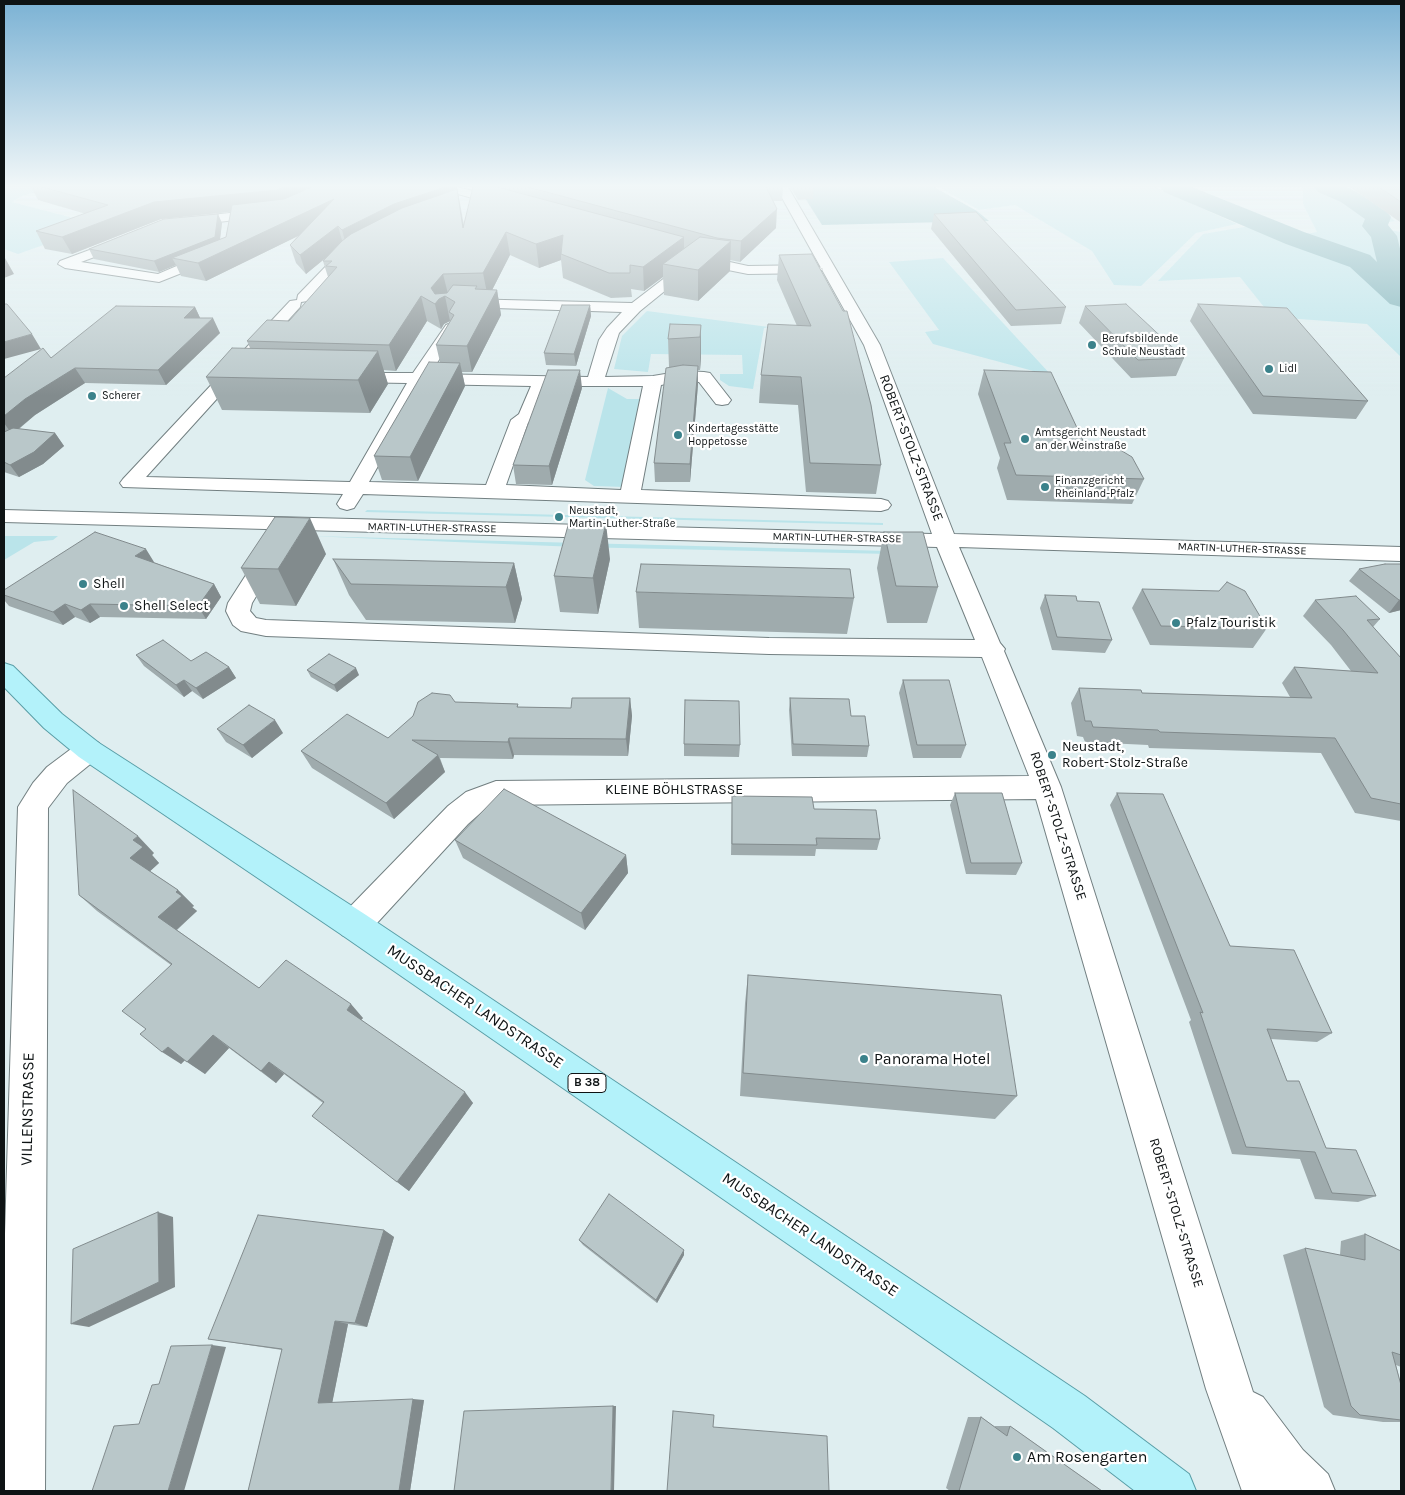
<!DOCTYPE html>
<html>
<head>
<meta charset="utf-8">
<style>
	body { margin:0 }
	#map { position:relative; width:1405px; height:1495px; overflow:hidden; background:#dfeef0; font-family:Karla,sans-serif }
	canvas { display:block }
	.frame { position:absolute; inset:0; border:5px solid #0e1314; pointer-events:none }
</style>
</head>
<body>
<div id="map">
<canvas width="1405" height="1495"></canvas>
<div class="frame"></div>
</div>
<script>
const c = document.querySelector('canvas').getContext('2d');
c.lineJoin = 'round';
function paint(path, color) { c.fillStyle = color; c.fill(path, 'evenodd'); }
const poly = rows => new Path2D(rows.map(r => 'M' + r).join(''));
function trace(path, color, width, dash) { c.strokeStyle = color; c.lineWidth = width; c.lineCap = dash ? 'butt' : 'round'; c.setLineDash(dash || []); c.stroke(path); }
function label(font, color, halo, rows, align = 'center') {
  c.font = font + ' Karla,sans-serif'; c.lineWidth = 4.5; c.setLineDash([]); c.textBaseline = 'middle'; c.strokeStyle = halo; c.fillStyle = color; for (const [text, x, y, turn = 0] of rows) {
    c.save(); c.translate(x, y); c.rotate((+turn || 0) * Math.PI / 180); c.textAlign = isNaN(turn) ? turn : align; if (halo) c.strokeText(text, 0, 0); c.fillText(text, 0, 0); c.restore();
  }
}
const green = poly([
	[4,187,53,187,22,196,12,202,100,225,18,254,4,249],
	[939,187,1155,187,1237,224,1196,233,1141,286,1114,285,1092,251,1015,205,979,210],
	[1301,187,1348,187,1395,221,1379,224,1384,229,1401,232,1401,357,1367,324,1272,317,1240,277,1158,281,1203,234,1256,225,1283,238,1317,232,1303,204,1303,188],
	[943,258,1052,376,933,344,925,332,939,330,889,262],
	[647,311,769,327,764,328,753,389,729,386,720,380,720,374,743,374,742,355,651,354,648,372,614,369,622,336],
	[608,388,627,399,644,399,624,487,594,486,585,480],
	[367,510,883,523,883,525,365,512],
	[4,536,58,536,53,540,34,542,4,560],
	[309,536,889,551,890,554,577,547]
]);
const forest = poly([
	[798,187,934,187,977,211,989,221,822,225]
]);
const river = poly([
	[1160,187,1192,187,1304,232,1370,255,1377,262,1371,237,1362,226,1365,219,1341,202,1318,192,1314,187,1346,187,1357,192,1387,212,1391,217,1388,225,1397,236,1401,253,1401,307,1390,304,1350,267,1286,244,1164,192,1160,187]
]);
const minor = poly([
	[438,187,457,187,512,201,514,204,508,208,440,189,438,187],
	[776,187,788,187,880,345,954,534,1401,547,1401,561,959,547,1000,643,1005,649,1004,651,1061,787,1253,1392,1263,1397,1303,1450,1328,1474,1335,1491,1242,1491,1206,1389,1036,799,497,805,486,808,468,824,366,935,354,940,342,935,338,925,342,915,448,806,466,792,496,781,1029,776,982,657,769,654,266,636,241,631,233,625,226,611,228,603,262,550,270,548,278,550,281,555,252,603,250,611,256,618,266,620,769,638,975,640,937,547,4,522,4,510,932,534,864,345,776,187],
	[266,209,272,213,270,216,184,226,178,222,184,218,266,209],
	[127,236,133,240,132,243,81,262,158,274,207,253,217,253,219,256,217,259,159,282,65,268,58,264,60,261,127,236],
	[357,246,362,247,364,250,362,253,339,269,308,301,301,302,300,307,146,477,350,482,407,383,347,382,341,381,339,377,341,373,413,373,446,325,451,323,459,328,430,374,588,377,599,340,607,328,622,312,462,307,455,303,462,299,632,303,688,260,688,255,693,254,748,266,816,265,823,269,816,273,748,274,698,264,640,311,619,333,605,377,653,376,683,371,704,372,710,373,731,400,728,404,722,405,716,404,699,382,683,381,661,385,641,490,881,499,888,501,891,505,888,509,881,511,363,494,354,508,347,510,340,508,337,504,343,494,123,487,120,483,123,479,290,301,297,300,298,295,329,263,357,246],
	[424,384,531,386,519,414,511,420,486,485,369,482,424,384],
	[548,386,643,386,621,490,506,485,528,423,536,417,548,386],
	[89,739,99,743,103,750,99,757,67,783,48,808,45,1491,4,1491,4,1266,18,807,33,783,47,767,79,743,89,739]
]);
const major = poly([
	[4,663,13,666,62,714,99,743,366,915,1085,1396,1189,1474,1196,1491,1135,1491,1053,1428,824,1269,342,935,79,757,44,728,4,687,4,663]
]);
const wall = poly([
	[31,187,457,187,464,225,473,187,783,187,782,201,773,201,776,228,740,262,730,260,730,271,698,301,664,295,663,277,644,291,631,289,632,297,611,298,563,278,561,260,539,268,510,255,492,290,497,290,501,315,472,372,462,372,465,386,418,481,382,480,374,456,440,362,436,345,450,321,444,324,441,329,427,321,396,371,383,370,388,384,370,413,222,410,206,377,250,348,247,341,289,321,328,277,323,261,326,257,306,274,296,263,290,245,298,236,206,281,181,276,176,265,159,272,94,259,89,249,222,223,220,239,226,237,231,212,161,219,72,254,45,249,36,231,86,214,38,200],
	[790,187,814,187,813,199,798,200],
	[1350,187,1401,187,1401,222,1400,222],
	[934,214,1066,307,1061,324,1011,326,931,229],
	[779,255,881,465,876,494,806,492,798,405,759,403,761,375,797,326,777,280],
	[1198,304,1368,401,1356,419,1253,414,1190,321],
	[590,305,591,316,576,366,546,365,544,353],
	[1085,306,1184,358,1176,376,1131,378,1079,323],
	[195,307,200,318,220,333,166,385,85,383,35,415,19,429,55,433,64,446,43,464,19,477,4,472,4,378,51,358],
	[701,325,701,357,700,370,698,370,698,384,690,482,655,482,654,463,669,367,668,339],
	[984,370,1085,445,1144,479,1132,504,1007,500,997,468,1000,458,978,394],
	[582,388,552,485,516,484,513,465],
	[884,532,938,587,927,623,887,623,877,568],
	[326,554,296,606,260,604,241,568],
	[333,559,514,563,522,599,515,623,366,620,349,595],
	[610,559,598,614,560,612,554,576],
	[153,562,214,584,221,597,206,619,100,617,90,623,75,617,63,625,9,606,4,600,4,590,154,562],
	[1401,564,1401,610,1389,613,1349,581,1359,569],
	[1142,589,1267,628,1253,648,1150,645,1132,608],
	[636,592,854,598,847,634,639,628],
	[1045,595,1077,601,1112,640,1105,653,1052,650,1040,608],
	[1315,600,1380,619,1373,627,1401,658,1401,821,1355,813,1321,753,1149,748,1148,745,1085,742,1083,737,1077,736,1071,703,1079,688,1142,693,1290,697,1282,683,1294,667,1351,671,1331,645,1303,616],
	[136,655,191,661,229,667,236,678,203,699,192,691,184,697,144,666],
	[307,670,359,675,337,692,311,677],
	[903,680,966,745,961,758,913,758,899,693],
	[630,698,632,716,628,756,514,755,513,759,440,758,445,772,394,819,312,768,301,751,388,738,455,702,518,704,518,707,571,708],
	[790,698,851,716,869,746,867,757,792,756,789,710],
	[217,729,283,733,252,758,226,742],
	[684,744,740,745,739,757,684,756],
	[955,793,1022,863,1016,875,966,874,950,805],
	[1117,793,1230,946,1332,1033,1317,1042,1271,1039,1287,1081,1326,1148,1376,1196,1358,1202,1315,1199,1300,1159,1232,1154,1189,1022,1191,1020,1110,805],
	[732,796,814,809,880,839,877,850,816,849,815,856,731,855],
	[455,840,626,855,628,873,585,930,463,858],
	[154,853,152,855,159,863,150,871,178,890,194,906,192,907,197,911,177,930,259,988,363,1018,361,1020,473,1103,409,1191,312,1116,323,1103,284,1074,276,1083,229,1048,205,1074,185,1060,181,1064,146,1029,171,965,97,911,79,895],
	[748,975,1017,1096,995,1119,740,1096,745,1003],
	[384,1230,394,1237,367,1327,348,1324,332,1403,424,1400,410,1491,248,1491,282,1350,208,1339],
	[1365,1234,1401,1251,1401,1367,1396,1365,1401,1385,1401,1422,1383,1422,1333,1415,1324,1407,1283,1255,1305,1248,1340,1255,1341,1241],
	[579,1240,684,1255,657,1303,583,1245],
	[968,1417,981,1417,995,1427,995,1426,1010,1426,1102,1491,950,1491,946,1488]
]);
const shadedWall = poly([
	[283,187,328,187,283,206,161,219,72,254,62,237,154,202],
	[445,187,457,187,467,251,347,248,342,230,394,204],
	[334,199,339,216,206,281,198,263],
	[777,209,776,228,740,262,741,241],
	[218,214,222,223,219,247,172,258,176,265,159,272,154,261],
	[338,226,343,244,306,274,300,255],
	[506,232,510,255,488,298,483,273],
	[563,235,561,254,561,260,539,268,536,244],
	[684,237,684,261,663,264,663,277,644,291,643,267],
	[731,241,730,271,698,301,698,270],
	[4,258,5,258,14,274,4,278],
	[443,274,449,298,445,296,450,321,444,324,441,329,431,288],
	[497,290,501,315,472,372,467,346],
	[421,296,427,321,396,371,389,345],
	[590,305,591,316,576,366,574,354],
	[195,307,202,322,184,318],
	[213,318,220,333,166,385,158,370],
	[701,325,701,357,700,370,700,337],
	[32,334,41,349,4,359,4,342],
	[378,351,388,384,370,413,358,380],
	[460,363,465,386,418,481,410,457],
	[698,366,698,384,690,482,690,464],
	[75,368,85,383,35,415,12,434,4,423,4,416,25,399],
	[580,370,582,388,552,485,549,466],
	[55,433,64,446,43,464,19,477,10,465],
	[310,518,326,554,296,606,278,569],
	[606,523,610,559,598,614,593,578],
	[146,549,154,562,144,569,135,556],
	[514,563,522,599,515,623,506,587],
	[214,584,221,597,206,619,198,606],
	[1399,600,1401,600,1401,610,1389,613],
	[65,604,75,617,63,625,53,612],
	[90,604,100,617,90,623,81,610],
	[229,667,236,678,203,699,196,688],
	[356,668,359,675,337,692,334,685],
	[184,680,192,691,184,697,176,685],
	[630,698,632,716,628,756,626,739],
	[275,720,283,733,252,758,243,745],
	[509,738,514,755,513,759,508,742],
	[438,755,445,772,394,819,386,803],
	[138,836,154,853,152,855,159,863,147,874,130,858,133,840],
	[626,855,628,873,585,930,581,913],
	[178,890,194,906,192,907,197,911,174,932,158,917,176,892],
	[351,1004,363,1018,358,1023,347,1010],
	[213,1035,229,1048,205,1074,187,1062],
	[168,1047,186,1059,181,1064,162,1052],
	[269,1062,284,1074,276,1083,261,1071],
	[465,1092,473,1103,409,1191,397,1182],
	[158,1212,173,1217,175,1287,89,1327,71,1324],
	[384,1230,394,1237,367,1327,355,1323],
	[684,1250,684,1255,657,1303,656,1300],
	[335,1321,348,1324,332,1404,318,1403],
	[212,1345,226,1347,184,1491,168,1491],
	[413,1399,424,1400,410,1491,399,1491],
	[613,1406,616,1406,614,1491,611,1491]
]);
const building = poly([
	[42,187,283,187,277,190,154,202,62,237,36,231,108,205,42,187],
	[312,187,445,187,394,204,342,230,338,226,300,255,290,245,334,199,198,263,172,258,226,237,232,205,284,199,312,187],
	[473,187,497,187,684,237,643,267,630,265,630,273,609,273,561,254,563,235,536,244,506,232,483,273,443,274,431,288,435,294,447,293,453,285,477,286,475,289,497,290,467,346,436,345,454,315,449,312,455,302,445,296,439,299,435,304,421,296,389,345,247,341,267,320,289,321,337,267,326,266,332,261,323,261,342,241,351,234,402,208,457,189,463,228,473,187],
	[528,187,766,187,777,209,741,241,717,238,528,187],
	[1379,187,1401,187,1401,202,1379,187],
	[976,212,1066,307,1016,310,934,214,976,212],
	[218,214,215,237,154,261,89,249,164,219,218,214],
	[700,237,731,241,698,270,663,264,700,237],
	[812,254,843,311,847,311,871,405,881,465,810,463,801,377,761,375,768,324,811,326,779,255,812,254],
	[4,304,7,304,32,334,4,342,4,304],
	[1126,304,1184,358,1138,360,1085,306,1126,304],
	[1198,304,1287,308,1368,401,1263,396,1198,304],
	[562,305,590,305,574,354,544,353,562,305],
	[116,306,195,307,184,318,213,318,158,370,75,368,25,399,4,416,4,378,43,348,51,358,116,306],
	[670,324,701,325,700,337,668,339,670,324],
	[232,348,378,351,358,380,206,377,232,348],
	[429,362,460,363,410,457,374,456,429,362],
	[683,365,698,366,690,464,654,463,666,368,683,365],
	[548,370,580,370,549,466,513,465,548,370],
	[984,370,1051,372,1085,445,1117,448,1132,457,1144,479,1016,475,1004,443,1011,443,984,370],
	[13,428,55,433,34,452,10,465,4,462,4,432,13,428],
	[275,517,310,518,278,569,241,568,275,517],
	[569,522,606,523,593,578,554,576,569,522],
	[95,532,146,549,135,556,214,584,198,606,90,604,81,610,65,604,53,612,4,595,4,590,95,532],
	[884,532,923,532,938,587,896,586,884,532],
	[333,559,390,560,514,563,506,587,351,584,333,559],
	[641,564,850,569,854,598,636,592,641,564],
	[1385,564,1401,564,1401,600,1399,600,1359,569,1385,564],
	[1227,582,1245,591,1267,628,1161,626,1142,589,1219,591,1227,582],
	[1045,595,1076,596,1077,601,1099,602,1112,640,1057,637,1045,595],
	[1356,596,1380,619,1367,620,1401,658,1401,804,1371,798,1335,738,1160,732,1158,730,1093,727,1091,721,1085,721,1079,688,1141,690,1142,693,1312,698,1294,667,1378,673,1343,630,1315,600,1356,596],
	[163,640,191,661,206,652,229,667,196,688,184,680,176,685,136,655,163,640],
	[329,654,356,668,334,685,307,670,329,654],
	[903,680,949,680,966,745,917,745,903,680],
	[432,693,450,695,455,702,518,704,517,707,571,708,572,698,630,698,626,739,509,738,508,742,412,740,438,755,386,803,301,751,347,714,388,738,413,716,418,702,432,693],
	[790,698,849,699,851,716,865,716,869,746,793,744,790,698],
	[685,700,739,701,740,745,684,744,685,700],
	[249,705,275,720,243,745,217,729,249,705],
	[504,789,626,855,581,913,455,840,504,789],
	[73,790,138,836,133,840,143,847,130,858,178,890,176,892,182,896,158,917,259,988,286,960,351,1004,347,1010,465,1092,397,1182,312,1116,324,1102,269,1062,261,1071,213,1035,187,1062,168,1047,162,1052,140,1034,146,1029,122,1011,172,964,79,895,73,790],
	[955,793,1002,793,1022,863,971,863,955,793],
	[1117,793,1163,794,1230,946,1294,950,1332,1033,1267,1029,1287,1081,1299,1081,1326,1148,1356,1150,1376,1196,1332,1193,1315,1152,1246,1147,1200,1012,1203,1013,1117,793],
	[732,796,812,797,814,809,876,810,880,839,816,838,817,845,732,844,732,796],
	[748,975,1001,995,1017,1096,743,1073,748,975],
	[609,1194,684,1250,656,1300,579,1240,609,1194],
	[158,1212,159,1282,71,1324,73,1249,158,1212],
	[258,1215,384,1230,355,1323,335,1321,318,1403,413,1399,399,1491,248,1491,282,1349,208,1339,258,1215],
	[1365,1234,1401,1251,1401,1355,1392,1352,1401,1385,1401,1420,1360,1415,1351,1406,1305,1248,1365,1260,1365,1234],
	[212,1345,168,1491,92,1491,114,1426,139,1424,152,1385,159,1384,171,1346,212,1345],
	[613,1406,611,1491,454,1491,464,1411,613,1406],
	[673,1411,714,1415,713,1427,827,1436,829,1491,667,1491,673,1411],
	[981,1417,1007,1436,1010,1426,1102,1491,959,1491,981,1417]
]);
const markers = [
	[1092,345,5,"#3b828b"],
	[1269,369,5,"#3b828b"],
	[92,396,5,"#3b828b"],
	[678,435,5,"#3b828b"],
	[1025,439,5,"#3b828b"],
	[1045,487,5,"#3b828b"],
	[559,517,5,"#3b828b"],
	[83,584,5,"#3b828b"],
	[124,606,5,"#3b828b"],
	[1176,623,5,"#3b828b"],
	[1052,755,5,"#3b828b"],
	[864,1059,5,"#3b828b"],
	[1017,1457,5,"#3b828b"]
];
const farPoinames = [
	["Berufsbildende",1102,339],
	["Schule Neustadt",1102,352],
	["Lidl",1279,369],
	["Scherer",102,396],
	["Kindertagesstätte",688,429],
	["Hoppetosse",688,442],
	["Amtsgericht Neustadt",1035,433],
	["an der Weinstraße",1035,446],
	["Finanzgericht",1055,481],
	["Rheinland-Pfalz",1055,494],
	["Neustadt,",569,511],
	["Martin-Luther-Straße",569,524]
];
const farStreetnames = [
	["MARTIN-LUTHER-STRASSE",432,528,1],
	["MARTIN-LUTHER-STRASSE",837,538,1],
	["MARTIN-LUTHER-STRASSE",1242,549,2]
];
const shields = [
	[587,1083,38]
];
const shieldNames = [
	["B 38",587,1083]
];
const streetNames = [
	["ROBERT-STOLZ-STRASSE",911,448,69],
	["KLEINE BÖHLSTRASSE",674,790],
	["ROBERT-STOLZ-STRASSE",1058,826,72],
	["ROBERT-STOLZ-STRASSE",1176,1213,73]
];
const poiNames = [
	["Shell",93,584],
	["Shell Select",134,606],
	["Pfalz Touristik",1186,623],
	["Neustadt,",1062,747],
	["Robert-Stolz-Straße",1062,763]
];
const nearStreetnames = [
	["MUSSBACHER LANDSTRASSE",475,1007,34],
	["VILLENSTRASSE",28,1109,-89],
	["MUSSBACHER LANDSTRASSE",810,1235,34]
];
const nearPoinames = [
	["Panorama Hotel",874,1059],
	["Am Rosengarten",1027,1457]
];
paint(green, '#bae4ea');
paint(forest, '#7eb6bd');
paint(river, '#77aeb6');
trace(minor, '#727f81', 2);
trace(major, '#599ea7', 2);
paint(minor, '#fff');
paint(major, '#b3f2fa');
paint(wall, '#9fabad');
paint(shadedWall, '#828b8d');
paint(building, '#b9c7c9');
trace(building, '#828b8d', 1);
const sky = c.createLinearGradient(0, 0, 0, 396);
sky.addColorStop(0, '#7bb2d4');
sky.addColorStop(0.47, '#f1f7f8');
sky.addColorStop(1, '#f1f7f800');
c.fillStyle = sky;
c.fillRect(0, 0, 1405, 396);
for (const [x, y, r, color] of markers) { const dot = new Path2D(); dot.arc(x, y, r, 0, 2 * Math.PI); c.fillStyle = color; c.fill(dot); trace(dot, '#fff', 2); }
label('11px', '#0e1314', '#fff', farPoinames, 'left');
label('11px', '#0e1314', '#fff', farStreetnames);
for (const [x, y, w] of shields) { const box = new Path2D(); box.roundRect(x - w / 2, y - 9.5, w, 19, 4); c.fillStyle = '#fff'; c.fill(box); trace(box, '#0e1314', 1); }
label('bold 12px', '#0e1314', null, shieldNames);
label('14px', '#0e1314', '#fff', streetNames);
label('14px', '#0e1314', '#fff', poiNames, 'left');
label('16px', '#0e1314', '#fff', nearStreetnames);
label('16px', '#0e1314', '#fff', nearPoinames, 'left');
</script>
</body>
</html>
